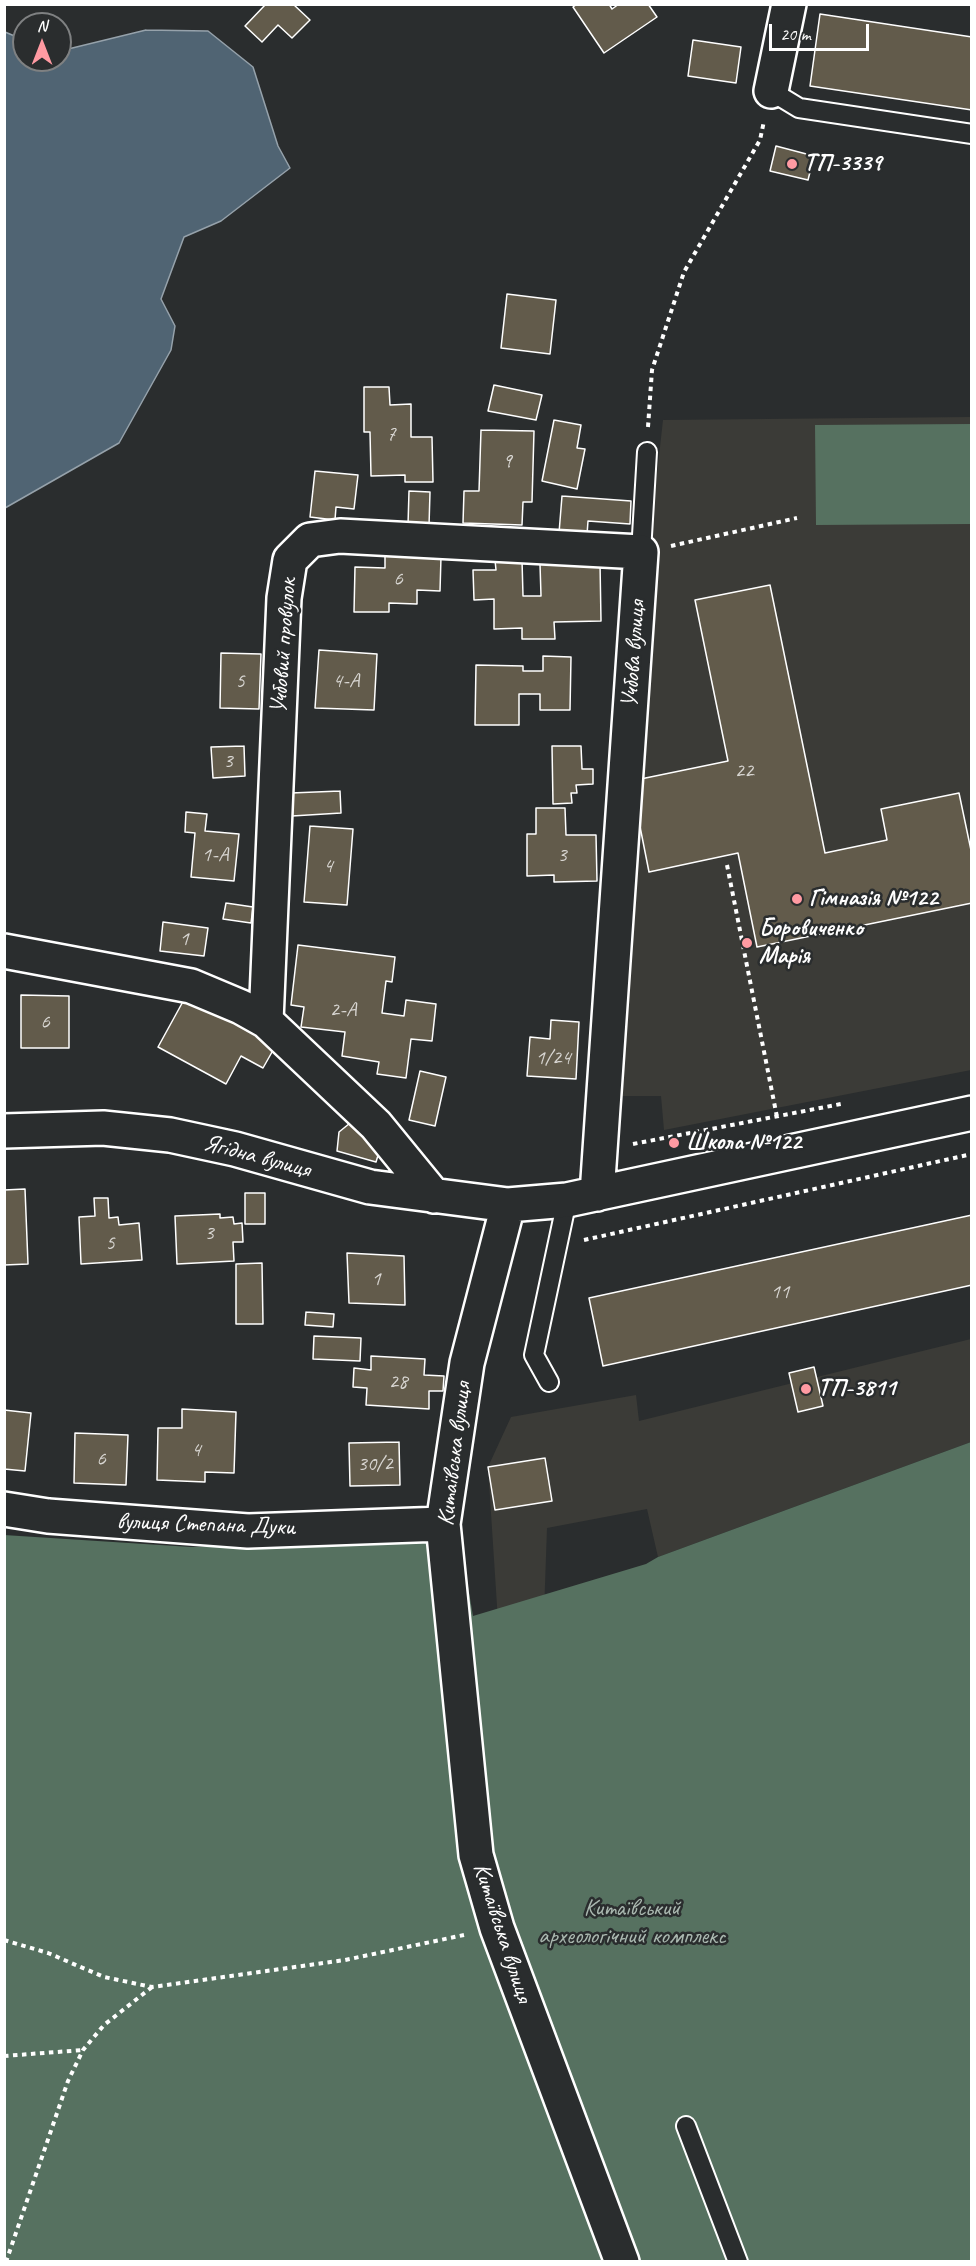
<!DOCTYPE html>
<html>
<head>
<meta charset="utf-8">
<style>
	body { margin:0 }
	#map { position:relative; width:976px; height:2266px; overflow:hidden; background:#2a2d2e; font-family:Caveat,sans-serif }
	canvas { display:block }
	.frame { position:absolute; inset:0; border:6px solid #fff; pointer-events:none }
	.north { position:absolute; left:12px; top:12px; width:60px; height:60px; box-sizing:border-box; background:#2a2d2e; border:2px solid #7f8182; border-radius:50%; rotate:0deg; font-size:16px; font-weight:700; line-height:24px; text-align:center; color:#fff }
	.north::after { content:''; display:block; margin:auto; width:21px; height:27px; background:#ff9aa2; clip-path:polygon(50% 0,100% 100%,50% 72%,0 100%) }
	.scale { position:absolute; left:769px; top:24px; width:100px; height:27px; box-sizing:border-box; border:3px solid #fff; border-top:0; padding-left:8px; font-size:18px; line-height:21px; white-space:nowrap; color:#fff; -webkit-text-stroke:4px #2a2d2e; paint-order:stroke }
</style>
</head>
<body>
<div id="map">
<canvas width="976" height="2266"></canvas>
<div class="frame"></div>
<div class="north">N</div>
<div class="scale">20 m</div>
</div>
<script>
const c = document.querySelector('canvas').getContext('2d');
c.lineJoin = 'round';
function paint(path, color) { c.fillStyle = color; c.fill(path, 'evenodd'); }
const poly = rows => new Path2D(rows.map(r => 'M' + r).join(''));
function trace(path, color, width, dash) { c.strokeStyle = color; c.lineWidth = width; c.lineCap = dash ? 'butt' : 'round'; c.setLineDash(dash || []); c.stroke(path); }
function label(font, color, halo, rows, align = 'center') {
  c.font = font + ' Caveat,sans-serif'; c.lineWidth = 5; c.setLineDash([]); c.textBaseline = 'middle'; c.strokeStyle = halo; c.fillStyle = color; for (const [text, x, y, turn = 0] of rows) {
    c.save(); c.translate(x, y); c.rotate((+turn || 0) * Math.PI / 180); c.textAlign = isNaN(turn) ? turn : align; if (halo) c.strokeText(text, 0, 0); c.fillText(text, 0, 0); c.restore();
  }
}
const built = poly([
	[971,417,971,1070,664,1130,661,1096,611,1096,647,564,663,420],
	[971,1339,971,1442,658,1557,647,1509,547,1528,540,1727,505,1729,488,1467,511,1417,636,1395,639,1421]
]);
const green = poly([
	[971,424,971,524,816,525,815,425],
	[971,1442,971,2261,5,2261,4,1535,191,1547,460,1539,473,1616,646,1564,658,1557]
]);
const water = poly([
	[146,30,208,31,253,67,278,146,290,168,221,221,184,237,161,299,175,326,171,350,119,443,5,508,5,32,24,40,24,60,60,60,60,51,146,30]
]);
const building = poly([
	[266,4,293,4,310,20,292,38,278,25,262,42,245,26,266,4],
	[577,4,609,4,612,9,619,4,648,4,657,17,604,53,573,7,577,4],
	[820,14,972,37,972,110,810,86,820,14],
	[693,40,741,47,736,83,688,76,693,40],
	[776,146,814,156,808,180,770,171,776,146],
	[507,294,556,300,550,354,501,348,507,294],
	[494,385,542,395,536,420,488,411,494,385],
	[364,387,389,387,390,405,411,404,411,437,432,437,433,482,405,482,405,475,371,476,370,432,364,432,364,387],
	[554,420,581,425,577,448,585,449,577,489,542,481,554,420],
	[481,430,534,431,532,502,523,502,522,525,463,523,464,491,479,491,481,430],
	[315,471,358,475,354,509,336,507,335,520,310,517,315,471],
	[409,491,430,492,429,526,408,525,409,491],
	[562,496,631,501,630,524,588,521,587,535,559,533,562,496],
	[385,556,441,557,440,591,417,590,417,604,389,603,389,612,354,612,355,567,385,568,385,556],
	[495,560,522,560,523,596,541,596,540,564,600,563,601,621,554,622,555,639,522,639,522,628,494,629,494,599,474,600,473,570,496,570,495,560],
	[770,585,825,853,887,840,881,809,959,793,972,855,972,903,757,947,738,853,649,872,631,781,728,761,695,600,770,585],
	[319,650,377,654,374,710,315,708,319,650],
	[221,653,261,654,259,709,220,708,221,653],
	[543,656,571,657,570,710,540,710,540,694,519,694,519,725,475,725,476,665,523,666,523,671,543,671,543,656],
	[244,746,245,776,213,778,211,747,244,746],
	[552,746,581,746,582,769,593,769,593,784,576,785,577,793,571,793,572,803,553,804,552,746],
	[340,791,341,813,292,816,291,793,340,791],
	[536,808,565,808,566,835,596,835,597,881,554,882,554,875,527,876,527,834,536,834,536,808],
	[186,812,207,814,205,831,239,834,234,881,191,877,195,833,185,832,186,812],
	[310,826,353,829,347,905,304,902,310,826],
	[226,903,253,907,251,923,223,919,226,903],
	[163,922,208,928,204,956,160,951,163,922],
	[298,945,395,957,392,982,386,981,382,1013,404,1016,406,1000,436,1004,432,1041,411,1039,406,1078,377,1074,379,1062,342,1056,345,1032,301,1027,304,1007,291,1005,298,945],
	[21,995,69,996,69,1048,21,1048,21,995],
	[186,996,276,1045,263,1068,241,1056,226,1084,158,1047,186,996],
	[551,1020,579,1022,576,1079,527,1076,530,1037,550,1039,551,1020],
	[420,1071,446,1077,435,1126,409,1120,420,1071],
	[355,1119,383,1139,376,1162,337,1151,339,1132,355,1119],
	[25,1189,28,1264,4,1265,4,1190,25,1189],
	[245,1193,265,1193,265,1224,245,1224,245,1193],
	[94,1198,108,1198,109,1218,118,1217,119,1225,139,1223,142,1260,81,1264,79,1217,95,1216,94,1198],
	[220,1214,220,1218,233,1217,234,1224,242,1223,243,1242,233,1242,234,1261,177,1264,175,1216,220,1214],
	[972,1215,972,1285,603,1366,589,1298,972,1215],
	[347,1253,404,1256,405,1305,349,1303,347,1253],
	[262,1263,263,1324,236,1324,236,1264,262,1263],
	[306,1312,334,1314,333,1327,305,1325,306,1312],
	[314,1336,361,1338,360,1361,313,1359,314,1336],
	[371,1356,425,1359,424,1375,444,1376,443,1391,429,1391,429,1409,366,1405,367,1388,353,1387,354,1368,371,1370,371,1356],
	[814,1367,823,1406,798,1412,789,1373,814,1367],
	[182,1409,236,1412,234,1473,205,1472,205,1482,157,1480,158,1428,182,1428,182,1409],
	[4,1410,31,1413,25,1471,4,1469,4,1410],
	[75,1433,128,1435,126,1485,74,1483,75,1433],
	[399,1442,400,1485,350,1486,349,1443,399,1442],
	[545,1458,552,1501,495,1510,488,1467,545,1458]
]);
const path = poly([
	[648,427,652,370,684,272,760,140,764,121],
	[671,546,797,518],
	[727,865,777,1117],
	[633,1144,841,1104],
	[584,1240,972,1154],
	[4,1940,48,1953,104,1977,152,1987,345,1960,464,1935],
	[4,2056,83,2050],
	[6,2262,68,2081,83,2050,104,2025,152,1987]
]);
const service = poly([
	[771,91,799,108,972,134],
	[641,552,647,452],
	[549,1382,534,1355,567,1200],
	[686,2126,738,2262]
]);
const minor = poly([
	[771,91,789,4],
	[4,951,191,986,241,1007,266,1021,376,1125,434,1196],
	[266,1021,284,598,290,560,310,540,340,536,641,552,597,1194],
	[4,1131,103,1128,170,1135,235,1149,370,1187,508,1205,567,1200,972,1113],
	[508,1205,467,1363,443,1524,476,1855,497,1928,622,2262],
	[4,1509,48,1516,248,1531,443,1524]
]);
const markers = [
	[792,164,6,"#ff9aa2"],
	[797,899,6,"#ff9aa2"],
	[747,943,6,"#ff9aa2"],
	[674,1143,6,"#ff9aa2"],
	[806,1389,6,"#ff9aa2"]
];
const numberNames = [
	["7",391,434],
	["9",507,461],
	["6",398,579],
	["5",240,681],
	["4-А",346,681],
	["3",228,761],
	["22",744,771],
	["1-А",215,855],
	["3",562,855],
	["4",328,866],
	["1",184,939],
	["2-А",343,1010],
	["6",45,1022],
	["1/24",553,1058],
	["3",209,1233],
	["5",110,1243],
	["1",376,1279],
	["11",780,1292],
	["28",398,1382],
	["4",196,1450],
	["6",101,1459],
	["30/2",375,1464]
];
const poiNames = [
	["ТП-3339",804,164],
	["Гімназія №122",809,899],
	["Боровиченко",759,929],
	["Марія",759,957],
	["Школа №122",686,1143],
	["ТП-3811",818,1389]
];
const streetNames = [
	["Учбовий провулок",284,646,-86],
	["Учбова вулиця",634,654,-86],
	["Ягідна вулиця",257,1157,15],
	["Китаївська вулиця",455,1454,-83],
	["вулиця Степана Дуки",206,1525,2],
	["Китаївська вулиця",502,1933,72]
];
const parkNames = [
	["Китаївський",632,1909],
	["археологічний комплекс",632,1937]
];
paint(built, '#3b3b37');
paint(green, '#567160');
paint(water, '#506473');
trace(water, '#96a2ab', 1.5);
paint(building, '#625b4b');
trace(building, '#fff', 1.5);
trace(service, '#fff', 22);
trace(minor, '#fff', 38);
trace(path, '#fff', 4, [4.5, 4.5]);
trace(service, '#2a2d2e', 18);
trace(minor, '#2a2d2e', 33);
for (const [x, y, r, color] of markers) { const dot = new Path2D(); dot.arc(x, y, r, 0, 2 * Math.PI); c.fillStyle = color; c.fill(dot); trace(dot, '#2a2d2e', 2); }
label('21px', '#d8d6d2', null, numberNames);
label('bold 24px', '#fff', '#2a2d2e', poiNames, 'left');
label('24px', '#fff', '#2a2d2e', streetNames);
label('24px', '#aab8b0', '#2a2d2e', parkNames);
</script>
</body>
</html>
